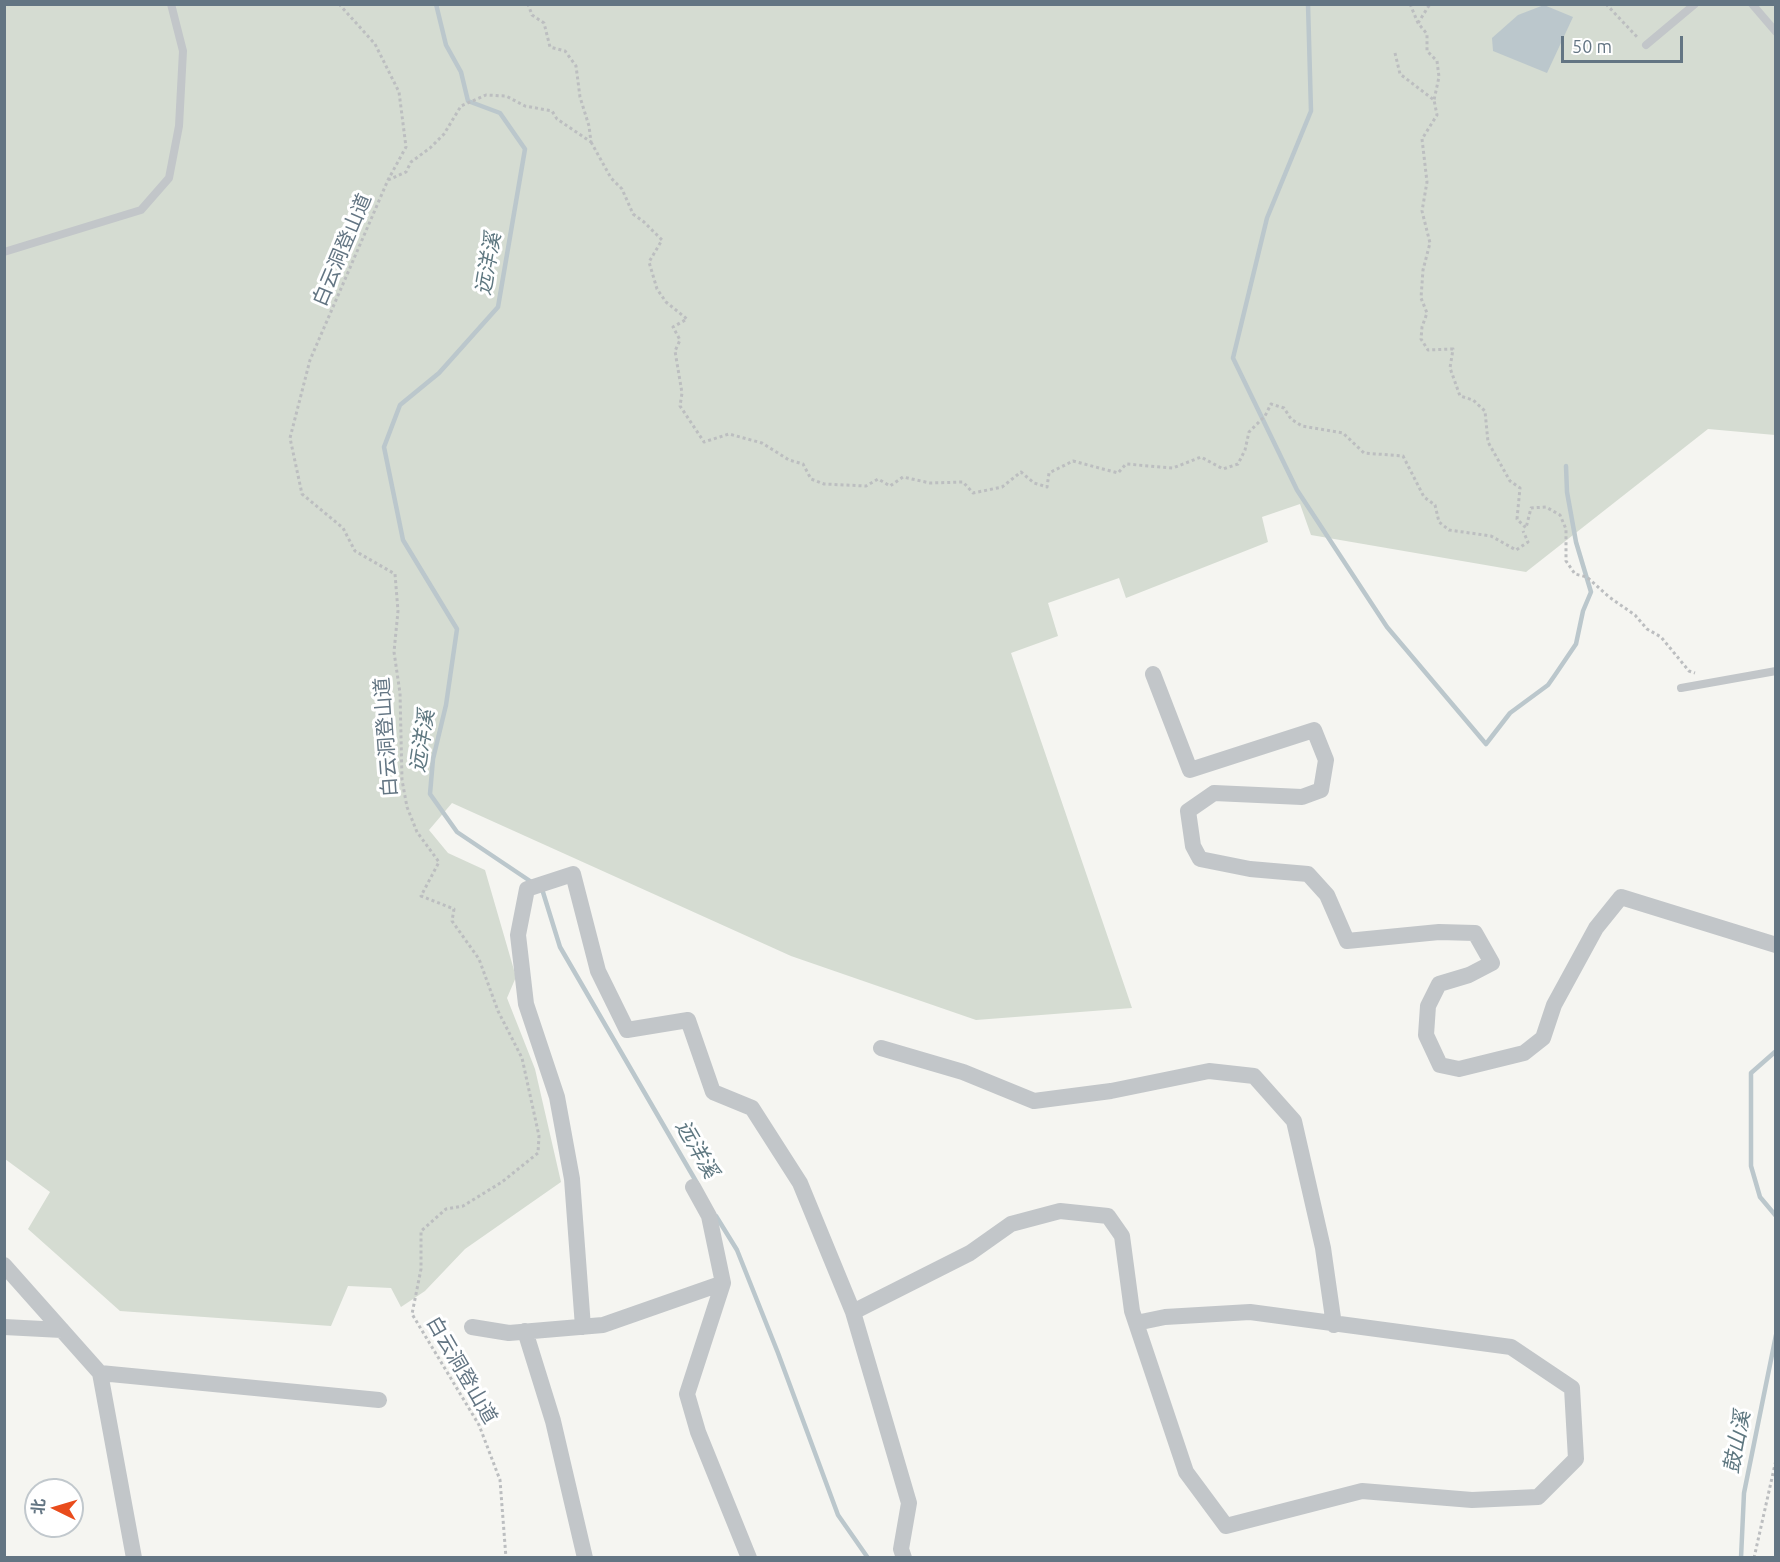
<!DOCTYPE html>
<html>
<head>
<meta charset="utf-8">
<style>
	body { margin:0 }
	#map { position:relative; width:1780px; height:1562px; overflow:hidden; background:#f5f5f1; font-family:Ubuntu,"Noto Sans SC",sans-serif }
	canvas { display:block }
	.frame { position:absolute; inset:0; border:6px solid #637583; pointer-events:none }
	.north { position:absolute; left:24px; top:1478px; width:60px; height:60px; box-sizing:border-box; background:#fff; border:2px solid #c1c8cd; border-radius:50%; rotate:275deg; font-size:16px; font-weight:700; line-height:24px; text-align:center; color:#637583 }
	.north::after { content:''; display:block; margin:auto; width:21px; height:27px; background:#e94c1c; clip-path:polygon(50% 0,100% 100%,50% 72%,0 100%) }
	.scale { position:absolute; left:1561px; top:36px; width:122px; height:27px; box-sizing:border-box; border:3px solid #637583; border-top:0; padding-left:8px; font-size:18px; line-height:21px; white-space:nowrap; color:#637583; -webkit-text-stroke:4px #fff; paint-order:stroke }
</style>
</head>
<body>
<div id="map">
<canvas width="1780" height="1562"></canvas>
<div class="frame"></div>
<div class="north">北</div>
<div class="scale">50 m</div>
</div>
<script>
const c = document.querySelector('canvas').getContext('2d');
c.lineJoin = 'round';
function paint(path, color) { c.fillStyle = color; c.fill(path, 'evenodd'); }
const poly = rows => new Path2D(rows.map(r => 'M' + r).join(''));
function trace(path, color, width, dash) { c.strokeStyle = color; c.lineWidth = width; c.lineCap = dash ? 'butt' : 'round'; c.setLineDash(dash || []); c.stroke(path); }
function label(font, color, halo, rows, align = 'center') {
  c.font = font + ' Ubuntu,"Noto Sans SC",sans-serif'; c.lineWidth = 6; c.setLineDash([]); c.textBaseline = 'middle'; c.strokeStyle = halo; c.fillStyle = color; for (const [text, x, y, turn = 0] of rows) {
    c.save(); c.translate(x, y); c.rotate((+turn || 0) * Math.PI / 180); c.textAlign = isNaN(turn) ? turn : align; if (halo) c.strokeText(text, 0, 0); c.fillText(text, 0, 0); c.restore();
  }
}
const green = poly([
	[4,5,1775,5,1775,435,1708,429,1526,572,1311,535,1300,504,1262,517,1268,542,1126,598,1119,578,1048,603,1058,636,1011,653,1132,1008,976,1020,791,956,452,803,429,830,448,853,485,870,516,977,507,998,535,1069,561,1182,465,1249,425,1291,401,1307,391,1288,348,1286,331,1326,120,1311,28,1229,50,1192,5,1159]
]);
const water = poly([
	[1544,5,1573,17,1547,73,1493,51,1492,38,1518,15]
]);
const stream = poly([
	[436,4,446,45,461,72,468,101,500,113,525,149,498,307,439,373,400,405,384,447,403,540,457,629,446,705,433,759,430,794,457,832,533,883],
	[1308,4,1311,111,1267,218,1233,358,1297,490,1387,627,1486,744,1510,713,1548,685,1555,675,1576,644,1583,611,1591,592,1576,542,1567,492,1566,466],
	[542,889,560,947,697,1183],
	[1776,1051,1751,1073,1751,1166,1760,1197,1776,1216],
	[716,1216,737,1250,778,1353,838,1515,868,1558],
	[1741,1558,1744,1493,1776,1335]
]);
const path = poly([
	[339,4,375,44,399,92,406,147,388,180,310,360,290,438,302,494,343,528,355,551,395,574,398,611,394,652,400,693,402,780,407,807,417,832,439,862,421,896,454,909,452,921,479,959,498,1011,522,1058,539,1136,538,1153,502,1182,463,1206,446,1209,421,1231,421,1269,412,1314,479,1425,500,1480,506,1558],
	[1410,4,1418,23,1427,34,1427,51,1437,61,1439,77,1434,100],
	[1574,4,1581,4],
	[1606,4,1638,38],
	[1418,23,1430,4],
	[1395,53,1400,74,1434,100,1437,115,1422,139,1427,182,1422,211,1430,243,1423,270,1421,298,1427,313,1422,327,1421,339,1428,350,1453,349,1450,368,1460,396,1473,400,1485,411,1488,442,1510,481,1520,488,1517,519,1526,528,1531,508,1546,507,1560,515,1566,529,1566,561,1575,574,1587,577,1609,597,1635,615,1647,629,1661,637,1689,671,1695,673],
	[591,142,611,178,622,189,633,214,644,222,662,240,649,262,657,289,666,302,687,319,673,327,680,340,675,351,682,393,680,406,704,442,729,434,762,443,789,460,803,464,811,479,824,484,866,486,878,479,890,486,903,477,930,483,963,482,973,493,1002,487,1021,472,1034,483,1047,487,1049,473,1073,461,1118,473,1126,464,1173,468,1201,457,1223,469,1238,464,1245,450,1249,432,1265,416,1271,404,1284,408,1291,419,1302,426,1343,433,1364,453,1403,456,1424,497,1435,505,1439,522,1449,530,1491,536,1516,550,1528,542,1523,531],
	[388,180,406,172,411,162,430,148,444,134,461,106,486,95,506,96,525,106,552,111,557,119,591,142,589,126,580,97,576,66,565,51,550,47,544,23,532,15,528,4],
	[1754,1558,1776,1460]
]);
const lane = poly([
	[1752,4,1776,32],
	[1646,45,1695,4],
	[4,252,141,210,169,178,179,126,183,51,171,4],
	[1681,688,1776,671]
]);
const street = poly([
	[1153,674,1190,770,1314,730,1326,760,1321,790,1302,797,1214,793,1188,811,1193,846,1200,859,1250,869,1308,874,1327,895,1347,941,1439,932,1475,933,1492,963,1469,975,1439,984,1428,1006,1426,1035,1440,1065,1459,1069,1524,1053,1543,1038,1554,1005,1596,928,1621,897,1776,945],
	[881,1048,963,1072,1034,1101,1111,1091,1209,1071,1254,1076,1294,1121,1323,1248,1334,1325],
	[693,1187,709,1216,723,1283],
	[4,1265,100,1373,379,1400],
	[853,1312,970,1253,1011,1224,1060,1211,1108,1216,1122,1236,1132,1311,1186,1472,1226,1526,1362,1491,1472,1500,1538,1497,1576,1459,1572,1388,1511,1347,1250,1312,1165,1317,1136,1323],
	[4,1327,62,1330],
	[472,1327,509,1333,603,1325,723,1283,687,1394,698,1432,749,1558],
	[583,1327,572,1179,557,1097,526,1004,518,935,527,889,573,874,598,971,627,1030,688,1020,713,1092,752,1108,800,1183,853,1312,909,1503,901,1549,904,1558],
	[525,1331,553,1421,585,1558],
	[100,1373,134,1558]
]);
const streetNames = [
	["白云洞登山道",342,250,-67],
	["白云洞登山道",386,737,-94],
	["白云洞登山道",462,1370,60]
];
const waterNames = [
	["远洋溪",488,264,-80],
	["远洋溪",422,741,-81],
	["远洋溪",697,1149,60],
	["鼓山溪",1737,1442,-79]
];
paint(green, '#d5dcd2');
paint(water, '#bbc7cc');
trace(stream, '#bbc7cc', 4.5);
trace(path, '#bcbec0', 3, [3, 3]);
trace(lane, '#c2c6c9', 8);
trace(street, '#c2c6c9', 16);
label('20px', '#637583', '#fff', streetNames);
label('italic 21px', '#5e7780', '#fff', waterNames);
</script>
</body>
</html>
